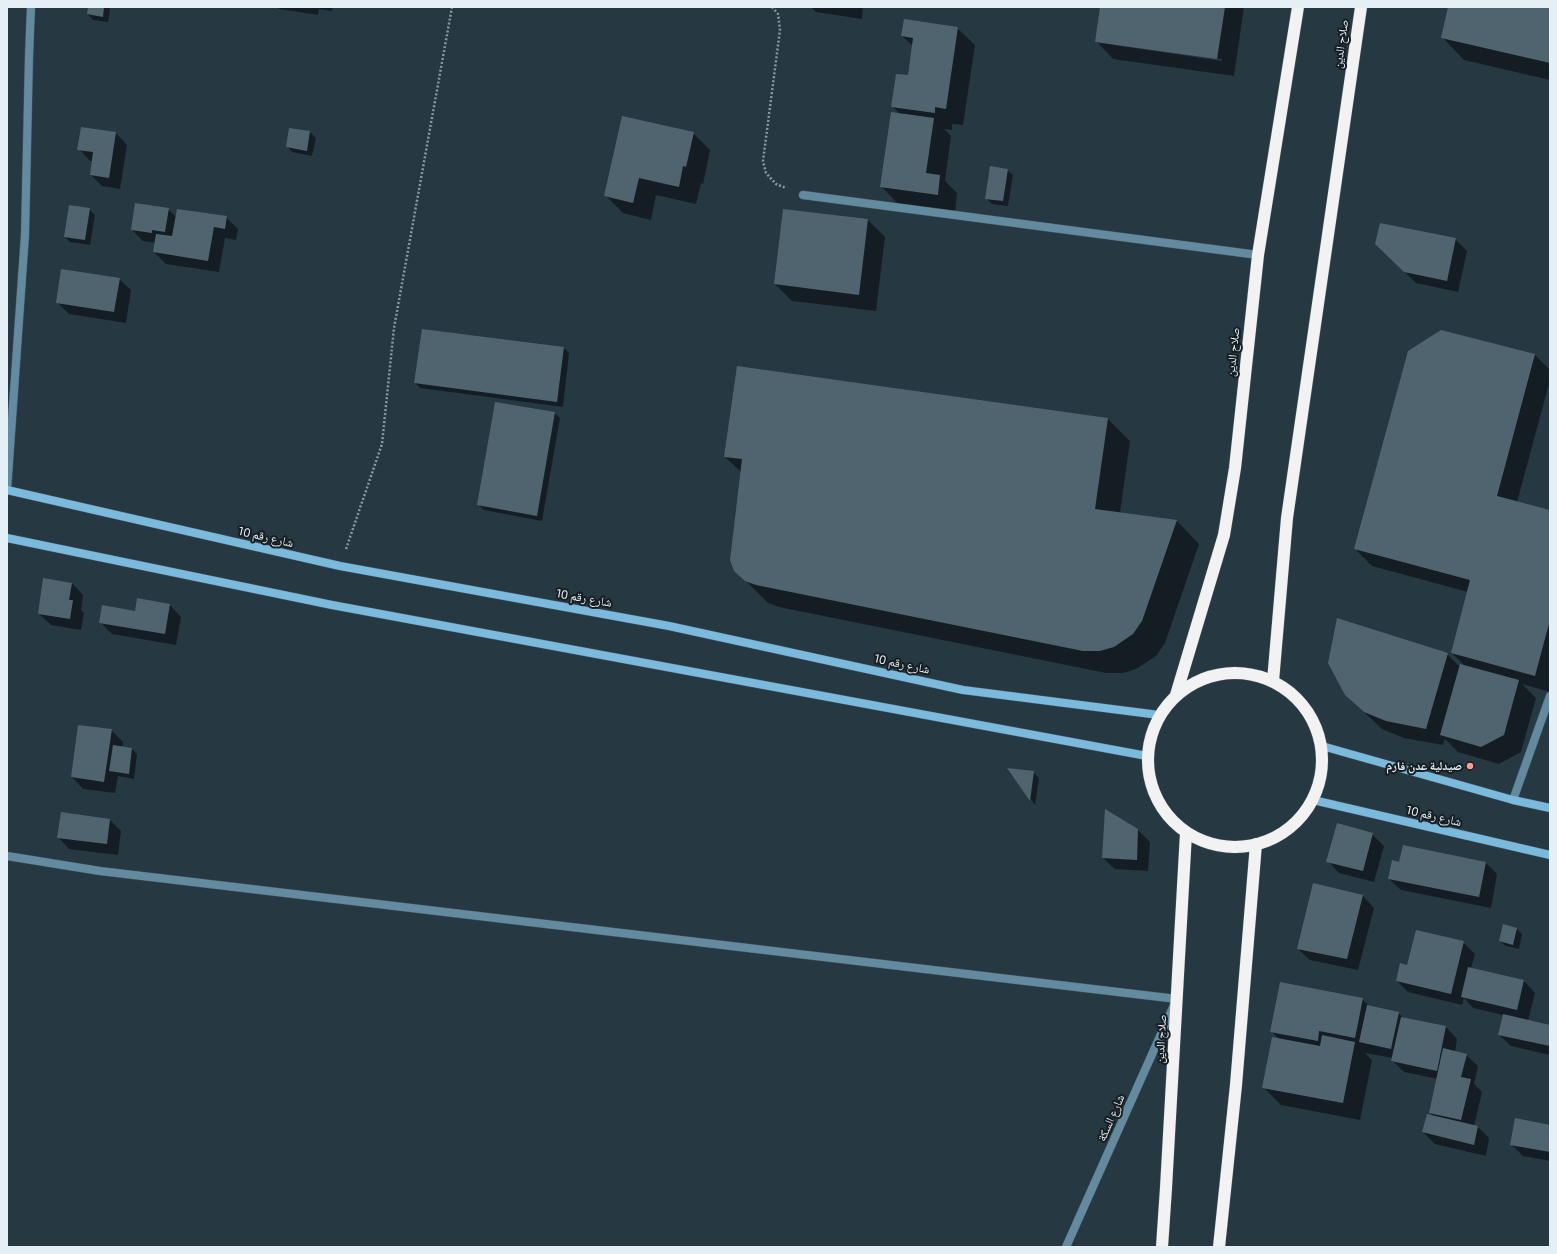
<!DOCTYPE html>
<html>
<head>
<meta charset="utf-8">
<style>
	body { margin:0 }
	#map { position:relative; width:1557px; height:1254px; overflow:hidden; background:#263842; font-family:"Exo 2",sans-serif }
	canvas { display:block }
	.frame { position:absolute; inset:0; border:8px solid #e4eff6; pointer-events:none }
</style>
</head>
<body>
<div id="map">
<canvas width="1557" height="1254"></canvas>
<div class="frame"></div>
</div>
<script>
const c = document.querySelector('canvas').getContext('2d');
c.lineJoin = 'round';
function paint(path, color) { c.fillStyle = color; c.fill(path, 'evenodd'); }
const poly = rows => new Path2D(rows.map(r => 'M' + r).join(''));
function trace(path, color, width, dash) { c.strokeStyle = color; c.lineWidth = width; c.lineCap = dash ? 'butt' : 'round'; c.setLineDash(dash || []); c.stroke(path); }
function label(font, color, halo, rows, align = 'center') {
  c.font = font + ' "Exo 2","Noto Naskh Arabic",sans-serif'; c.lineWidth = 4; c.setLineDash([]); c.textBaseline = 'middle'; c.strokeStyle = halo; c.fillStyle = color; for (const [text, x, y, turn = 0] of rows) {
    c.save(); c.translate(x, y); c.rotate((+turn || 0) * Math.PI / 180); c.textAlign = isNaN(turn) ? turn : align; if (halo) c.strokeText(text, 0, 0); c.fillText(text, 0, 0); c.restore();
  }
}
const shadow = poly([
	[89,7,108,7,110,9,108,22,93,20,88,14],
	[277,7,333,7,332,11,319,9,318,15,279,9],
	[811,7,863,7,862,19,816,12],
	[1101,7,1244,7,1234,76,1113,59,1096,41],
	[1114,43,1222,59,1222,61,1114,45],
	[1449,7,1550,7,1550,80,1464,60,1442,37],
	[957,28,975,45,963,125,952,124,952,130,944,129,951,136,945,181,957,193,955,212,898,204,881,186,900,114,892,106,909,77,913,46,902,36],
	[290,129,310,132,316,138,312,156,292,152,287,146],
	[116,133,127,145,120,189,102,186,91,175,93,161,90,161,79,149],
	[693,133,710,150,703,184,701,183,696,204,656,195,651,220,623,213,606,196],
	[1007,170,1013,175,1008,206,992,204,986,198],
	[89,209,95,215,90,245,70,242,65,237],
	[168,209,176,217,226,217,238,229,236,240,225,238,219,272,166,264,154,252,156,243,143,241,132,230],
	[868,220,885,237,876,311,792,301,775,284],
	[1455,239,1467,251,1458,292,1416,283,1376,244],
	[119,279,131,290,126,323,69,314,57,302],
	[564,348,569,353,563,407,420,388,415,383],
	[1535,355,1550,370,1550,380,1517,502,1550,511,1550,692,1522,684,1536,698,1521,752,1499,764,1458,752,1445,739,1443,745,1404,738,1382,729,1345,694,1447,654,1460,667,1465,666,1452,653,1468,592,1372,566,1355,549],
	[554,413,560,418,542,521,484,510,479,505],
	[1108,419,1130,441,1120,513,1177,521,1199,544,1165,643,1156,656,1136,669,1123,673,1106,673,779,607,768,603,735,570,742,473,725,457],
	[72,583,83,595,81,610,84,613,81,630,51,625,39,614],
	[138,599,170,605,181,617,176,645,112,634,100,622,135,612],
	[111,730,123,742,122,748,132,749,137,754,134,779,118,776,115,793,83,789,72,777],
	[1009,769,1033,772,1039,778,1035,805],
	[110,820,121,831,118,855,69,849,58,837],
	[1138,830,1150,842,1148,871,1115,869,1103,858],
	[1372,834,1384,846,1374,882,1339,873,1328,861],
	[1403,846,1486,863,1497,874,1491,908,1401,890,1389,879,1400,863],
	[1363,896,1374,908,1358,970,1310,960,1298,949],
	[1517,929,1522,934,1519,949,1506,946,1500,941],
	[1463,942,1475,954,1471,968,1524,981,1535,993,1528,1021,1550,1026,1550,1055,1511,1046,1499,1035,1503,1015,1473,1008,1464,998,1462,1005,1408,992,1397,981,1407,966],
	[1362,999,1370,1007,1398,1013,1404,1018,1446,1027,1457,1039,1455,1052,1466,1055,1478,1066,1474,1084,1482,1092,1474,1126,1478,1127,1489,1138,1486,1156,1435,1144,1423,1132,1434,1117,1430,1113,1438,1079,1404,1072,1393,1061,1393,1058,1365,1053,1372,1060,1360,1120,1281,1105,1263,1087,1279,1039,1271,1031],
	[1550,1126,1550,1161,1523,1156,1511,1144]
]);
const building = poly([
	[88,7,104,7,103,17,87,14],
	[1100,7,1225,7,1217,59,1095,42],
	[1448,7,1550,7,1550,63,1441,38],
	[904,19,958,27,946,109,935,107,935,113,891,107,896,74,908,75,913,38,901,36],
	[891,112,934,118,926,173,940,175,938,195,880,187],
	[622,116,694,132,686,167,683,166,679,187,639,178,633,203,604,196],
	[81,127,116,132,109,178,90,175,93,152,77,150],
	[289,128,310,131,307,151,286,147],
	[990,166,1008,169,1003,201,985,199],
	[135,203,169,208,165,232,152,230,152,233,131,230],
	[69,205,90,208,85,240,64,237],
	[177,209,227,216,225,229,214,227,208,261,153,252,156,234,172,236],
	[783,209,868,219,859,295,774,284],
	[1380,223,1456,238,1447,281,1404,272,1375,244],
	[61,269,120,278,114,312,56,303],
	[422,329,564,347,557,402,414,383],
	[1441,330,1535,354,1497,496,1550,510,1550,620,1535,676,1451,653,1470,580,1354,549,1408,351],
	[737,366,1108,418,1095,509,1177,520,1142,621,1133,634,1114,647,1100,651,1083,651,756,585,745,581,734,571,730,560,742,459,724,457],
	[495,402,555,412,537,516,477,505],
	[43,578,72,583,69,600,73,600,70,619,38,614],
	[137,598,170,604,165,634,99,623,102,605,135,611],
	[1337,618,1448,653,1426,729,1386,721,1364,712,1345,695,1328,663],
	[1460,664,1519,680,1504,735,1481,747,1440,735],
	[78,725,112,729,104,782,71,777],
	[113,745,132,748,129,774,109,771],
	[1007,768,1034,771,1030,801],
	[1105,809,1138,829,1137,860,1102,858],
	[61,812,110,819,107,844,57,838],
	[1337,823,1373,833,1363,871,1326,862],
	[1403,845,1486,862,1479,897,1388,879,1392,860,1399,862],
	[1313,883,1363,895,1347,959,1297,949],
	[1503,924,1517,928,1513,945,1499,941],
	[1416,930,1464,941,1451,994,1396,981,1400,963,1407,965],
	[1468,967,1524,980,1517,1010,1461,997],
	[1280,982,1363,998,1355,1038,1319,1031,1318,1041,1270,1032],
	[1367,1005,1399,1012,1391,1049,1359,1042],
	[1503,1014,1550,1025,1550,1046,1498,1035],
	[1401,1017,1446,1026,1437,1071,1391,1061],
	[1322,1035,1355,1042,1343,1103,1262,1088,1272,1037,1320,1046],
	[1443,1048,1467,1054,1461,1077,1471,1079,1461,1120,1429,1113],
	[1427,1114,1478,1126,1474,1145,1422,1132],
	[1515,1118,1550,1125,1550,1152,1510,1145]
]);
const path = poly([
	[772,7,778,14,780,30,763,161,766,173,776,184,786,188],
	[346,549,382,444,394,328,452,7]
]);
const lane = poly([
	[803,195,1258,255],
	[7,490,25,235,29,56,31,7],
	[1513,800,1550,696],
	[7,856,100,871,1177,999]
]);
const street = poly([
	[1066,1247,1174,1005]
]);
const secondary = poly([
	[7,490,340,566,669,626,963,690,1159,715],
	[7,538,332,605,1147,756],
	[1322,746,1513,800,1550,808],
	[1313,800,1550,855]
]);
const highway = poly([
	'1148 760a87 87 0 1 1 174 0a87 87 0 1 1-174 0Z',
	[1273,681,1287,518,1361,7],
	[1176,695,1224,535,1235,468,1258,255,1298,7],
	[1162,1247,1166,1188,1186,833],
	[1219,1247,1236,1085,1256,844]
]);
const markers = [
	[1470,766,4,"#f59c96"]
];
const streetNames = [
	["صلاح الدين",1341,44,-82],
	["صلاح الدين",1233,352,-84],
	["شارع رقم 10",266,537,13],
	["شارع رقم 10",584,598,10],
	["شارع رقم 10",902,664,12],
	["شارع رقم 10",1434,816,13],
	["صلاح الدين",1161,1039,-87],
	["شارع السكة",1111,1118,-66]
];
const poiNames = [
	["صيدلية عدن فارم",1462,766]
];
paint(shadow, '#0007');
paint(building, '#50646f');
trace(lane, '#44555f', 9);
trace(street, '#44555f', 9);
trace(secondary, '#44555f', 9);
trace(highway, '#44555f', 13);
trace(path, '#8b99a2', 2.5, [2, 2]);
trace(lane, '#648aa0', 8);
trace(street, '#648aa0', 8);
trace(secondary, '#7cbadd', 8);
trace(highway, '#f2f2f2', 12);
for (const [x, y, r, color] of markers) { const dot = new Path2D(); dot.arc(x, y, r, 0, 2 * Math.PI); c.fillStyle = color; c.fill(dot); trace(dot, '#161e23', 1.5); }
label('12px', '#e4eff6', '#161e23', streetNames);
label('bold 12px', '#e4eff6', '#161e23', poiNames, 'right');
</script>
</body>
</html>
